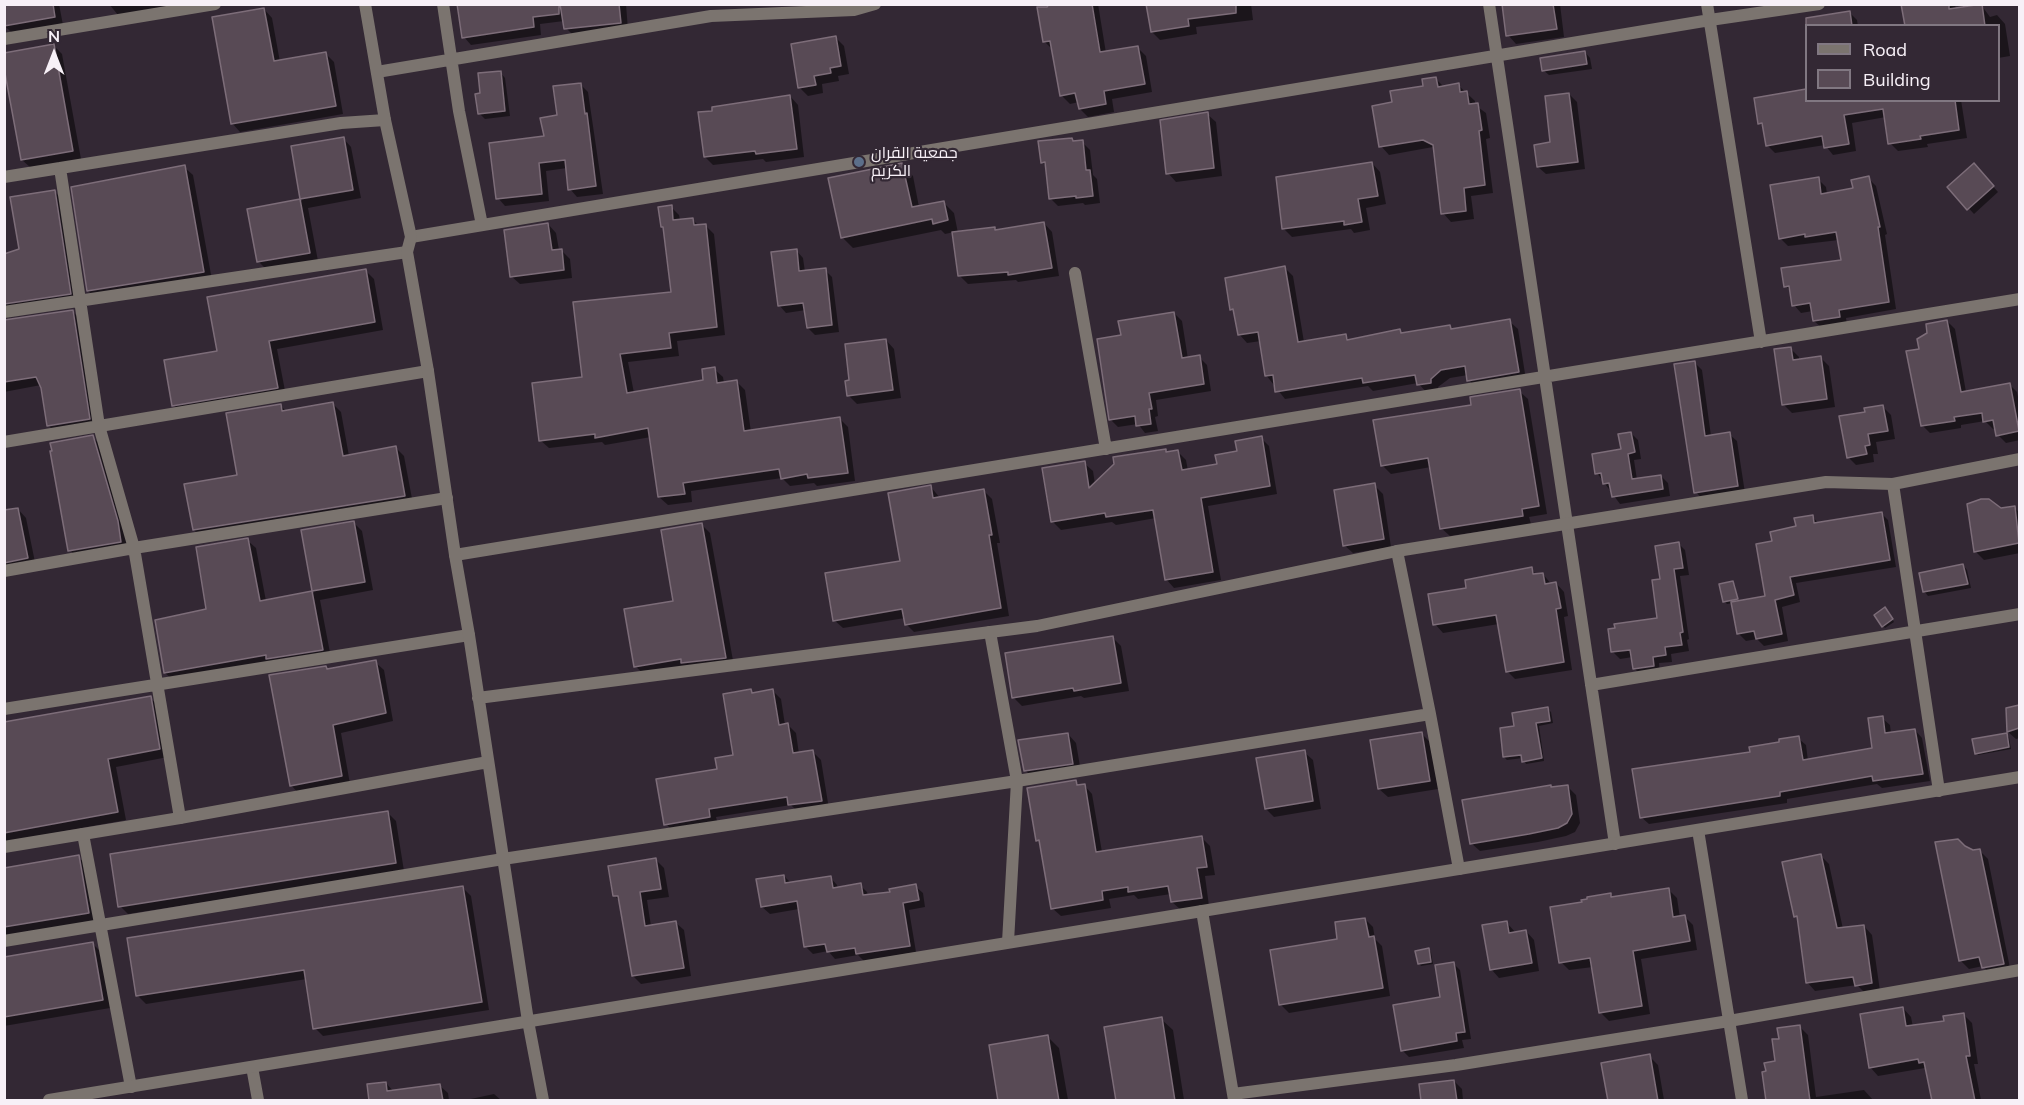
<!DOCTYPE html>
<html>
<head>
<meta charset="utf-8">
<style>
	body { margin:0 }
	#map { position:relative; width:2024px; height:1105px; overflow:hidden; background:#332834; font-family:Mulish,sans-serif }
	canvas { display:block }
	.frame { position:absolute; inset:0; border:6px solid #f7f0f7; pointer-events:none }
	.legend { position:absolute; left:1805px; top:24px; width:195px; height:78px; box-sizing:border-box; background:#332834; border:2px solid #817882; margin:0; padding:8px 10px; list-style:none; font-size:18px; color:#f7f0f7 }
	.legend li { display:flex; align-items:center; gap:12px; height:30px }
	.legend b { width:30px; border:2px solid #817882 }
	.north { position:absolute; left:24px; top:24px; width:60px; height:60px; -webkit-text-stroke:4px #332834; paint-order:stroke; rotate:0deg; font-size:16px; font-weight:700; line-height:24px; text-align:center; color:#f7f0f7 }
	.north::after { content:''; display:block; margin:auto; width:21px; height:27px; background:#f7f0f7; clip-path:polygon(50% 0,100% 100%,50% 72%,0 100%) }
</style>
</head>
<body>
<div id="map">
<canvas width="2024" height="1105"></canvas>
<div class="frame"></div>
<ul class="legend">
<li><b style="height:8px;background:#7b746f"></b>Road</li>
<li><b style="height:16px;background:#584a55"></b>Building</li>
</ul>
<div class="north">N</div>
</div>
<script>
const c = document.querySelector('canvas').getContext('2d');
c.lineJoin = 'round';
function paint(path, color) { c.fillStyle = color; c.fill(path, 'evenodd'); }
const poly = rows => new Path2D(rows.map(r => 'M' + r).join(''));
function trace(path, color, width, dash) { c.strokeStyle = color; c.lineWidth = width; c.lineCap = dash ? 'butt' : 'round'; c.setLineDash(dash || []); c.stroke(path); }
function label(font, color, halo, rows, align = 'center') {
  c.font = font + ' Mulish,Cairo,sans-serif'; c.lineWidth = 4.5; c.setLineDash([]); c.textBaseline = 'middle'; c.strokeStyle = halo; c.fillStyle = color; for (const [text, x, y, turn = 0] of rows) {
    c.save(); c.translate(x, y); c.rotate((+turn || 0) * Math.PI / 180); c.textAlign = isNaN(turn) ? turn : align; if (halo) c.strokeText(text, 0, 0); c.fillText(text, 0, 0); c.restore();
  }
}
const shadow = poly([
	[4,4,59,4,63,25,13,34,4,25],
	[109,4,180,4,118,15],
	[459,4,626,4,628,30,574,36,566,28,564,21,540,24,541,35,471,45,464,37],
	[1053,4,1098,4,1106,53,1137,47,1146,56,1152,92,1112,99,1114,112,1088,117,1080,109,1079,102,1070,104,1062,96,1053,50,1044,41],
	[1148,4,1251,4,1253,20,1196,27,1197,34,1160,40,1152,32],
	[1503,4,1560,4,1564,37,1516,44,1508,35],
	[1903,4,1955,4,1956,10,1982,6,1990,17,1997,15,2005,24,2010,56,1998,58,1998,26,1906,26],
	[264,9,272,18,280,62,326,54,334,62,343,114,240,132,232,123],
	[1849,12,1857,20,1858,26,1806,26,1806,31,1805,19],
	[836,38,844,46,849,74,838,76,839,81,822,84,823,93,808,96,799,87],
	[54,46,62,54,81,159,31,168,22,160],
	[1585,52,1590,58,1592,69,1549,75,1543,70],
	[500,72,505,78,510,116,485,119,479,113,482,94],
	[1435,78,1444,87,1458,85,1475,101,1475,105,1486,113,1490,138,1486,139,1493,193,1471,196,1474,219,1451,222,1443,213,1435,149,1433,147,1389,155,1381,146,1393,104,1424,87],
	[580,84,588,92,603,194,577,197,570,189,567,168,546,171,549,201,505,206,498,198,546,138],
	[1806,91,1806,100,1961,100,1967,138,1927,144,1928,147,1898,151,1890,143,1886,117,1852,123,1856,151,1833,155,1825,145,1775,153,1767,145,1764,128,1760,123,1755,99],
	[1569,94,1577,102,1585,169,1546,174,1538,167,1552,143],
	[790,96,798,105,804,157,766,162,763,159,713,165,705,157,714,112],
	[1207,114,1216,122,1222,176,1176,182,1168,173],
	[343,138,351,147,361,198,308,208,318,261,267,270,258,261,249,210,302,201,292,147],
	[1071,139,1075,143,1082,142,1090,150,1093,175,1097,179,1100,203,1085,205,1083,203,1058,206,1050,198,1046,166,1042,162],
	[1372,163,1380,172,1386,204,1366,208,1370,230,1354,233,1351,229,1292,237,1284,229],
	[902,165,913,176,919,207,943,202,954,213,958,233,995,228,997,231,1044,223,1052,232,1059,276,1018,282,1016,280,968,284,959,275,954,232,945,234,941,230,853,248,843,238],
	[184,167,193,175,212,280,97,299,88,291],
	[1979,171,1998,192,1974,214,1949,187],
	[1868,178,1876,186,1887,234,1885,235,1896,309,1846,318,1847,324,1822,328,1814,321,1813,311,1801,313,1794,305,1791,292,1786,286,1843,261,1839,240,1788,246,1780,238,1818,179,1826,187,1827,194,1854,189],
	[54,191,63,200,78,302,4,317,4,255,21,250],
	[671,207,679,215,680,220,692,219,699,226,705,225,714,234,725,335,677,341,679,356,628,362,634,393,705,381,714,369,723,377,724,383,736,381,745,390,751,432,840,419,848,427,855,481,817,486,814,483,790,486,782,478,691,491,692,502,668,505,659,497,651,437,605,445,602,442,549,448,540,440,584,379,673,293,665,230,662,227],
	[548,224,556,233,559,250,561,250,570,259,572,278,520,284,511,276],
	[796,250,803,258,805,272,825,270,832,277,839,332,815,335,808,328,806,310,786,313,779,305],
	[1284,267,1293,276,1304,342,1345,336,1350,341,1400,331,1403,334,1449,327,1453,330,1509,321,1518,329,1526,380,1477,389,1469,380,1468,375,1450,378,1438,387,1439,391,1427,393,1418,383,1373,391,1368,386,1285,399,1266,375,1261,341,1247,343,1239,334,1235,313,1231,309],
	[365,270,374,279,383,330,277,349,286,396,182,413,173,405,218,352],
	[73,312,81,320,97,427,57,434,49,426,41,385,4,392,4,322],
	[1174,313,1182,321,1188,359,1199,357,1207,365,1211,391,1156,400,1158,416,1155,417,1158,431,1145,433,1138,424,1118,427,1111,420,1122,336],
	[1947,321,1955,329,1966,392,2009,384,2017,392,2020,406,2020,440,2006,443,1998,435,1996,428,1993,429,1985,421,1961,425,1961,428,1930,433,1923,426,1920,350,1929,334],
	[886,340,894,349,901,398,857,404,849,396,851,381],
	[1790,348,1799,357,1799,360,1820,357,1829,366,1835,407,1792,413,1784,405],
	[1694,362,1702,370,1711,436,1729,434,1737,441,1745,493,1703,500,1696,492],
	[1519,391,1528,399,1547,514,1529,517,1531,524,1450,536,1441,528,1431,467,1391,474,1382,465,1473,406],
	[333,404,341,412,349,456,396,448,404,456,413,504,202,538,194,530,239,476,281,406,287,412],
	[1883,407,1891,415,1895,439,1876,442,1878,454,1873,454,1874,462,1856,465,1848,457,1867,413],
	[1631,433,1638,440,1641,459,1634,460,1637,480,1661,476,1668,483,1670,496,1620,504,1597,473,1623,450],
	[93,437,101,446,129,550,78,559,70,550],
	[1261,438,1269,446,1277,494,1208,506,1221,580,1174,588,1166,579,1156,518,1116,525,1112,522,1061,530,1053,522,1084,463,1093,471,1095,484,1165,450,1168,453,1178,452,1186,460,1188,471,1219,466],
	[1374,485,1383,494,1391,547,1353,553,1344,545],
	[931,487,940,498,984,491,992,499,1000,543,997,543,1009,616,914,632,906,624,905,618,843,628,834,620,901,562],
	[1969,505,2001,509,2014,507,2020,513,2020,553,1984,560,1976,552],
	[18,509,26,518,36,567,4,574,4,512],
	[1881,513,1888,520,1896,567,1796,583,1800,602,1782,607,1788,641,1764,646,1757,639,1746,641,1739,634,1733,603,1727,604,1725,602,1733,582,1735,585,1739,603,1766,598,1773,543,1812,516,1819,524],
	[354,523,362,531,373,590,320,600,331,658,174,681,165,673,208,610,247,540,256,548,266,601,314,593,303,531],
	[702,525,710,533,734,666,644,674,635,666,675,602],
	[1678,543,1685,550,1689,575,1680,576,1689,639,1687,640,1689,651,1671,654,1672,662,1659,663,1660,673,1641,675,1634,668,1633,657,1620,659,1612,651,1659,619,1662,581],
	[1963,565,1967,570,1971,588,1928,596,1924,591],
	[1531,569,1537,575,1543,574,1551,584,1556,583,1564,592,1568,616,1564,617,1572,670,1515,679,1507,671,1499,624,1443,633,1435,624],
	[1887,611,1894,622,1885,628,1883,626],
	[1113,638,1121,646,1129,691,1084,698,1081,696,1022,706,1013,697],
	[375,662,384,670,393,721,341,733,350,784,299,794,291,785,326,668,328,670],
	[751,691,754,694,773,691,781,699,785,725,788,725,796,733,799,754,813,752,821,760,829,809,798,812,791,805,716,817,718,825,674,832,666,824,735,756],
	[150,698,159,706,168,757,116,767,126,820,4,842,4,724],
	[2020,706,2020,738,2016,739,2008,732,2008,709],
	[1548,709,1551,712,1553,723,1539,726,1544,761,1526,764,1523,758,1507,760,1504,757,1516,727],
	[1882,718,1890,725,1891,734,1915,730,1922,738,1930,781,1882,788,1877,784,1787,799,1787,803,1649,824,1641,817,1752,753,1798,738,1806,745,1808,761,1874,749],
	[1421,733,1430,742,1438,789,1388,797,1379,789],
	[1068,734,1076,743,1081,772,1034,779,1026,771],
	[2006,735,2009,737,2011,749,1978,755,1976,753],
	[1304,752,1313,760,1321,809,1274,817,1266,809],
	[1075,781,1080,786,1084,785,1092,794,1102,852,1202,838,1210,846,1215,875,1205,876,1209,906,1181,910,1172,902,1171,894,1138,899,1134,895,1109,899,1111,908,1061,916,1052,908,1042,844,1037,840],
	[1567,786,1576,795,1580,823,1575,832,1566,836,1538,842,1480,851,1471,843,1552,789],
	[388,813,396,821,404,871,128,914,120,906],
	[1966,848,1973,851,1980,851,1988,859,2011,973,1991,976,1983,966,1969,969,1960,960],
	[1821,856,1829,864,1843,929,1864,926,1872,935,1880,991,1865,993,1857,985,1815,991,1807,982,1799,919,1795,916],
	[78,857,87,865,96,921,4,937,4,869],
	[656,860,664,868,669,897,647,900,651,926,675,922,684,930,691,976,641,984,633,976,620,902,615,896],
	[784,876,791,883,830,877,837,885,838,889,860,885,867,892,868,896,892,893,915,886,923,893,925,907,909,910,916,952,864,961,858,955,835,959,828,951,813,954,806,947,799,909,770,914,762,907],
	[463,888,471,896,489,1010,323,1036,315,1028,307,979,146,1004,138,996],
	[1668,889,1677,898,1680,918,1685,917,1693,925,1697,950,1641,959,1650,1014,1609,1021,1601,1013,1593,967,1569,970,1561,962,1583,903,1610,894,1614,898],
	[1365,919,1373,927,1375,939,1382,946,1390,996,1289,1013,1281,1005,1339,940],
	[1507,923,1516,933,1526,931,1534,940,1539,971,1499,978,1491,969],
	[92,943,101,952,110,1008,4,1026,4,958],
	[1429,950,1431,952,1433,964,1421,966,1419,963],
	[1453,963,1460,970,1471,1039,1462,1040,1464,1048,1409,1057,1402,1050,1442,998],
	[1903,1008,1911,1017,1913,1027,1945,1023,1964,1015,1972,1023,1978,1064,1974,1064,1981,1100,1934,1100,1925,1068,1878,1076,1870,1067],
	[1161,1019,1173,1030,1184,1100,1117,1100],
	[1799,1026,1808,1035,1816,1097,1864,1090,1873,1100,1768,1100,1780,1040],
	[1048,1037,1059,1048,1068,1100,1000,1100],
	[1649,1056,1658,1065,1664,1100,1609,1100],
	[1454,1081,1462,1089,1463,1100,1421,1100],
	[386,1083,394,1092,440,1086,448,1093,449,1100,370,1100],
	[494,1094,501,1100,466,1100]
]);
const building = poly([
	[4,4,53,4,55,17,4,26,4,4],
	[457,4,559,4,559,14,533,17,534,27,462,38,457,4],
	[560,4,619,4,621,23,564,29,560,4],
	[1049,4,1092,4,1100,52,1138,46,1145,84,1104,91,1106,104,1079,109,1075,93,1060,96,1050,41,1043,42,1037,7,1047,7,1049,4],
	[1146,4,1236,4,1236,13,1188,19,1189,26,1151,32,1146,4],
	[1502,4,1553,4,1557,29,1506,36,1502,4],
	[1901,4,1949,4,1949,9,1982,4,1985,26,1905,26,1901,4],
	[264,8,274,61,326,52,336,106,231,124,212,17,264,8],
	[1850,11,1852,26,1806,26,1806,18,1850,11],
	[836,36,841,66,830,68,831,73,814,76,816,85,798,88,791,44,836,36],
	[54,44,73,151,21,160,4,68,4,53,54,44],
	[1585,51,1587,64,1542,71,1540,58,1585,51],
	[501,71,505,111,478,114,475,94,480,93,478,73,501,71],
	[1436,77,1438,87,1459,83,1460,92,1467,91,1469,104,1478,103,1482,130,1479,131,1485,185,1464,188,1466,211,1441,214,1433,145,1423,140,1379,147,1372,106,1392,102,1390,91,1423,86,1422,79,1436,77],
	[581,83,585,114,587,113,588,121,596,186,568,190,565,160,539,163,542,194,496,199,489,143,544,136,540,118,557,115,553,86,581,83],
	[1806,89,1806,100,1955,100,1959,130,1920,136,1921,139,1888,144,1883,109,1844,115,1849,144,1824,148,1822,136,1766,146,1762,123,1758,124,1754,98,1806,89],
	[1569,93,1578,162,1537,167,1534,145,1550,142,1545,96,1569,93],
	[790,95,797,149,756,154,755,151,704,157,698,112,712,111,712,107,790,95],
	[1208,112,1214,168,1166,174,1160,120,1208,112],
	[344,137,353,190,300,199,291,146,344,137],
	[1072,138,1073,141,1083,140,1086,170,1090,170,1093,196,1076,198,1076,196,1049,199,1045,162,1041,163,1038,141,1072,138],
	[1372,162,1378,196,1358,199,1362,222,1344,225,1344,221,1282,229,1276,177,1372,162],
	[902,163,912,207,944,201,948,220,933,224,932,219,841,238,828,178,902,163],
	[1974,163,1994,186,1967,210,1947,187,1974,163],
	[185,165,204,272,87,291,71,187,185,165],
	[1869,176,1880,227,1878,227,1889,302,1839,310,1840,317,1813,321,1810,303,1792,306,1789,286,1784,287,1781,268,1841,260,1836,232,1805,237,1805,234,1779,239,1770,185,1819,177,1821,194,1853,188,1851,180,1869,176],
	[55,190,71,294,4,304,4,254,19,249,10,197,55,190],
	[300,199,310,253,257,262,247,209,300,199],
	[672,205,673,220,693,218,694,225,706,224,717,327,669,333,671,348,620,354,627,393,703,380,702,369,715,367,717,383,737,380,744,431,840,417,848,473,808,478,807,474,781,479,779,469,683,483,685,494,658,497,648,428,595,438,595,434,539,441,532,383,582,377,573,302,671,292,663,227,661,227,658,207,672,205],
	[1044,222,1052,268,1008,275,1008,272,958,276,952,232,995,227,995,230,1044,222],
	[548,223,552,250,562,249,564,270,510,277,504,230,548,223],
	[797,249,799,271,826,268,832,325,807,328,803,303,778,306,771,252,797,249],
	[1285,266,1298,342,1346,334,1347,340,1400,329,1401,333,1450,325,1451,329,1510,319,1519,372,1467,381,1465,366,1441,370,1431,379,1431,383,1417,385,1415,375,1363,383,1362,378,1275,392,1273,375,1265,376,1258,332,1238,335,1233,309,1230,310,1225,278,1285,266],
	[366,269,375,322,269,341,278,388,172,406,164,360,217,351,207,297,366,269],
	[73,310,90,419,47,426,41,388,36,377,4,382,4,320,73,310],
	[1174,312,1182,358,1200,355,1204,384,1149,393,1152,409,1149,409,1151,424,1136,426,1135,416,1109,420,1097,339,1121,335,1118,321,1174,312],
	[1947,320,1961,392,2010,383,2019,431,1996,436,1993,420,1983,422,1982,413,1954,417,1955,421,1921,426,1906,351,1919,349,1917,339,1927,333,1926,324,1947,320],
	[886,339,893,390,847,396,845,381,849,380,845,344,886,339],
	[1791,347,1793,360,1821,356,1827,399,1782,405,1774,349,1791,347],
	[1695,361,1705,436,1730,432,1738,486,1694,493,1674,364,1695,361],
	[1520,389,1539,506,1522,509,1523,516,1440,529,1428,458,1381,466,1373,420,1471,405,1470,397,1520,389],
	[333,402,343,456,396,446,405,496,193,530,184,484,237,475,226,413,281,404,282,411,333,402],
	[1883,405,1888,431,1868,434,1870,445,1865,446,1867,454,1847,458,1839,416,1865,412,1864,408,1883,405],
	[1631,432,1635,452,1628,454,1632,479,1661,475,1663,489,1612,497,1609,483,1603,484,1601,473,1595,474,1592,454,1621,449,1618,434,1631,432],
	[93,435,118,521,121,542,68,551,50,451,52,451,50,443,93,435],
	[1262,436,1270,486,1201,498,1213,572,1165,580,1153,510,1106,517,1105,513,1051,522,1042,468,1085,461,1089,488,1114,464,1113,457,1166,449,1166,452,1178,450,1182,470,1217,464,1215,455,1237,451,1235,441,1262,436],
	[1375,483,1384,539,1343,546,1334,490,1375,483],
	[931,485,933,498,984,489,992,535,989,535,1001,608,905,625,902,609,833,621,825,573,900,561,888,493,931,485],
	[1981,499,1989,499,2001,508,2015,506,2019,543,1974,552,1967,504,1981,499],
	[18,508,28,558,4,563,4,510,18,508],
	[1882,512,1890,560,1790,577,1794,595,1775,600,1782,634,1756,639,1754,631,1737,634,1731,602,1765,596,1756,544,1772,541,1770,532,1796,526,1794,518,1813,515,1814,523,1882,512],
	[354,521,365,582,312,591,301,530,354,521],
	[702,523,726,658,681,663,681,659,634,667,624,609,673,601,661,530,702,523],
	[248,538,260,601,312,591,323,650,266,659,266,655,164,673,155,620,206,609,196,547,248,538],
	[1679,542,1683,568,1674,569,1683,632,1680,633,1682,645,1665,647,1666,655,1653,657,1654,666,1633,669,1630,650,1611,652,1608,629,1615,628,1614,624,1657,618,1652,580,1660,579,1655,546,1679,542],
	[1963,564,1968,584,1923,592,1919,573,1963,564],
	[1532,567,1533,574,1543,573,1545,584,1556,582,1561,608,1556,609,1564,662,1506,672,1496,615,1433,625,1428,594,1466,588,1465,580,1532,567],
	[1733,581,1738,599,1723,602,1719,584,1733,581],
	[1885,607,1893,619,1882,627,1874,615,1885,607],
	[1113,636,1121,683,1074,691,1073,688,1012,698,1005,653,1113,636],
	[376,660,386,713,333,725,342,776,290,786,269,675,326,666,327,669,376,660],
	[751,689,752,693,773,689,779,725,788,723,793,753,813,750,822,801,788,805,787,797,709,809,710,817,664,825,656,779,717,769,715,758,733,755,723,694,751,689],
	[151,696,160,749,108,759,118,812,4,833,4,722,151,696],
	[2019,705,2019,728,2007,732,2006,708,2019,705],
	[1548,707,1550,721,1536,723,1542,758,1522,762,1521,755,1503,757,1500,728,1514,726,1512,713,1548,707],
	[1883,716,1885,733,1915,729,1923,774,1873,781,1872,776,1780,792,1780,796,1640,818,1632,769,1750,752,1749,747,1779,742,1779,739,1799,736,1803,760,1872,748,1868,718,1883,716],
	[1422,732,1430,781,1378,789,1370,740,1422,732],
	[1068,733,1073,764,1024,771,1018,740,1068,733],
	[2007,733,2009,747,1975,754,1972,739,2007,733],
	[1305,750,1313,801,1265,809,1256,758,1305,750],
	[1076,780,1077,785,1085,784,1096,852,1202,836,1207,867,1197,868,1202,898,1171,902,1168,886,1128,892,1128,887,1102,891,1103,900,1051,909,1039,840,1036,841,1027,788,1076,780],
	[1551,785,1551,787,1568,785,1572,814,1567,823,1558,828,1529,834,1470,844,1462,800,1551,785],
	[388,811,396,863,118,907,110,854,388,811],
	[1958,839,1965,846,1973,850,1980,849,2004,964,1982,968,1979,957,1959,961,1935,842,1958,839],
	[1821,854,1837,928,1864,925,1872,983,1855,986,1853,977,1806,983,1797,916,1794,917,1782,862,1821,854],
	[79,855,89,913,4,927,4,868,79,855],
	[656,858,661,889,640,892,645,926,676,921,684,968,632,976,618,896,613,896,608,866,656,858],
	[784,875,785,883,831,876,833,888,861,883,863,895,890,892,889,889,916,884,919,900,903,903,910,946,856,954,855,948,827,952,825,944,804,947,797,901,761,907,756,879,784,875],
	[463,886,482,1002,313,1029,304,970,136,996,127,938,463,886],
	[1669,888,1673,917,1685,915,1690,941,1633,951,1642,1006,1599,1013,1590,958,1559,963,1550,907,1582,902,1581,900,1587,899,1587,897,1611,893,1611,897,1669,888],
	[1365,918,1369,937,1374,936,1383,988,1279,1005,1270,950,1337,939,1335,922,1365,918],
	[1507,921,1509,933,1526,930,1532,963,1490,970,1482,925,1507,921],
	[93,942,103,1000,4,1017,4,957,93,942],
	[1429,948,1431,962,1418,964,1415,951,1429,948],
	[1454,962,1465,1032,1456,1033,1457,1041,1401,1051,1393,1005,1440,997,1435,965,1454,962],
	[1903,1007,1906,1026,1944,1021,1943,1016,1964,1013,1970,1056,1966,1056,1975,1101,1932,1101,1924,1062,1919,1063,1918,1059,1869,1068,1860,1014,1903,1007],
	[1162,1017,1175,1101,1116,1101,1104,1027,1162,1017],
	[1800,1025,1810,1101,1766,1101,1762,1072,1766,1071,1764,1063,1775,1061,1772,1039,1779,1039,1777,1028,1800,1025],
	[1048,1035,1059,1101,998,1101,989,1045,1048,1035],
	[1650,1054,1658,1101,1608,1101,1601,1063,1650,1054],
	[1454,1080,1457,1101,1421,1101,1419,1084,1454,1080],
	[386,1082,387,1091,440,1084,443,1101,369,1101,367,1084,386,1082]
]);
const minor = poly([
	[443,4,459,111,482,225],
	[1489,4,1615,844],
	[1707,4,1761,342],
	[4,39,215,4],
	[377,72,711,16,854,10,875,4],
	[60,168,99,426,134,548,180,818],
	[4,177,341,123,385,120],
	[411,237,1710,20,1819,4],
	[1075,273,1106,449],
	[4,312,407,252],
	[4,442,428,371],
	[1893,484,1939,791],
	[1397,551,1430,714,1459,869],
	[455,555,2020,299],
	[4,571,134,548,447,498],
	[990,632,1017,781,1008,942],
	[1591,685,2020,614],
	[4,709,469,635],
	[1698,830,1742,1100],
	[83,834,131,1087],
	[1202,911,1234,1100],
	[4,941,503,859,1017,781,1430,714],
	[252,1067,258,1100],
	[1233,1094,1456,1065,1729,1021,2020,970]
]);
const tertiary = poly([
	[365,4,385,120,411,237,407,252,428,371,455,555,469,635,528,1021,543,1100],
	[478,698,1037,626,1397,551,1826,482,1893,484,2020,459],
	[4,847,180,818,488,762],
	[49,1100,2020,777]
]);
const markers = [
	[859,162,6,"#5c6f8a"]
];
const poiNames = [
	["جمعية القران",871,153],
	["الكريم",871,171]
];
paint(shadow, '#0007');
paint(building, '#584a55');
trace(building, '#7d6d79', 1.5);
trace(minor, '#7b746f', 12);
trace(tertiary, '#7b746f', 12);
for (const [x, y, r, color] of markers) { const dot = new Path2D(); dot.arc(x, y, r, 0, 2 * Math.PI); c.fillStyle = color; c.fill(dot); trace(dot, '#332834', 2); }
label('16px', '#f7f0f7', '#332834', poiNames, 'left');
</script>
</body>
</html>
